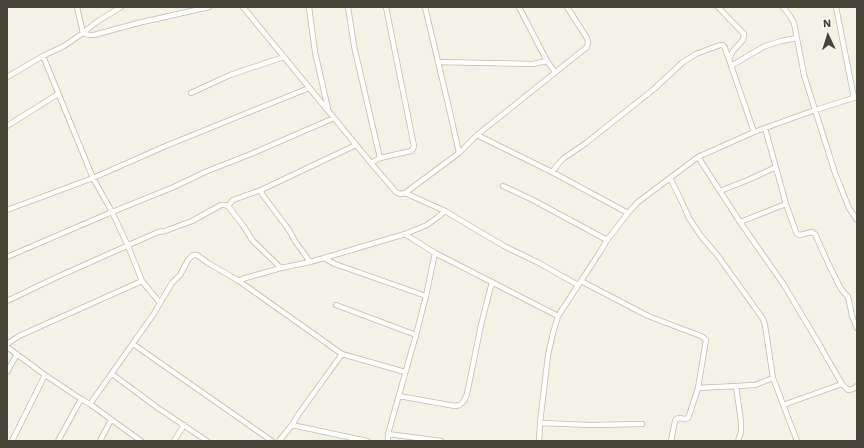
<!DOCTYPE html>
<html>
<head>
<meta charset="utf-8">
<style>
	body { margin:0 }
	#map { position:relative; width:864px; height:448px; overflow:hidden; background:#f4f2e6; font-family:"Work Sans",sans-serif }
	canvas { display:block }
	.frame { position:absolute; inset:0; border:8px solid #474335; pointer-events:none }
	.north { position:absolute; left:808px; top:16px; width:40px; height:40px; -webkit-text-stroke:3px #fff; paint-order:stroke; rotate:356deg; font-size:11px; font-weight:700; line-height:16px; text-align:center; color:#474335 }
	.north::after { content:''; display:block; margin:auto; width:14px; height:18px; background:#474335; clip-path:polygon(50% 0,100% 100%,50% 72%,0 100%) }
</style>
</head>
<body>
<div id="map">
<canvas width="864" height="448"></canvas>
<div class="frame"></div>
<div class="north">N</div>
</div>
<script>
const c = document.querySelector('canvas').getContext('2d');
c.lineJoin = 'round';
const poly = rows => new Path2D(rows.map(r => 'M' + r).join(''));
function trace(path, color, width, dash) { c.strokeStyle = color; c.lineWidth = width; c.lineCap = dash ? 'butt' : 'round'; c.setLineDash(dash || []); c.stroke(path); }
const minor = poly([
	[77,7,83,33,89,35,94,35,138,23,209,7],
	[243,7,371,163,396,192,400,194,405,193,459,153,477,135,587,47,588,42,587,38,567,7],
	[309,7,315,52,328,109],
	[348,7,354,46,380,158],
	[425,7,449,108,459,153],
	[519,7,547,61,555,72],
	[718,7,744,34,743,40,733,51,729,59],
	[783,7,790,16,794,23,804,75,835,173,849,208,857,220],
	[836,7,854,98],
	[43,56,93,178,112,212,128,246,142,281,160,303],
	[438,62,533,64,547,61],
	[731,66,751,54,765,46,781,41,797,38],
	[7,77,43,56,64,46,83,33,98,21,121,7],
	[191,93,230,75,284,57],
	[7,126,58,94],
	[765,128,786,204,796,232,797,234,800,235,812,232,815,234,830,267,841,289,848,297,849,301,852,316,857,328],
	[477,135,552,172,628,213],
	[698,157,740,222,784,285,815,337,842,384,848,390,853,389,857,386],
	[371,163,380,158,411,151,413,149,414,146,386,7],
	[552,172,559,163,564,158,586,143,654,89,683,62,696,54,720,45,723,45,725,48,754,132],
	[670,178,681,200,689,218,701,236,718,256,763,319,765,325,773,378,797,441],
	[503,186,533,200,607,240],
	[261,190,262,194,289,230,295,241,310,262],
	[720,191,748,180,776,167],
	[405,193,445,211,504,246,537,262,578,285],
	[228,206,233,200,261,190,356,145],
	[7,210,93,178,168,145,309,88],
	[740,222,786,204],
	[405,234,435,253,558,316],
	[7,257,112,212,174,187,205,172,251,154,334,118],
	[324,258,335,264,426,296],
	[239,281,242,279,281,268,310,262,324,258,405,234,427,225,438,217,445,211],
	[581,281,648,316,701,336,704,338,706,340,698,388,689,416,688,418,685,419,679,418,676,419,675,421,671,441],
	[7,301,55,278,158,232,165,231,192,221,221,205,224,205,228,206,242,224,253,241,281,268],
	[336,305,416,335],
	[7,344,19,336,142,281],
	[133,344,272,441],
	[7,347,45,375,81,399,90,404,141,441],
	[7,372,17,354],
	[112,374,158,408,207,441],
	[736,386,741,422,741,432,738,441],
	[698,388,755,385,773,378],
	[399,396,455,406,460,405,464,401,467,394,481,325,492,282],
	[90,404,153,315,172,283,180,275,188,260,193,255,197,255,208,263,239,281,342,354,405,372],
	[783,405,842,384],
	[540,423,591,425,642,424],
	[292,425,367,441],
	[388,434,416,335,426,296,435,253],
	[12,441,45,375],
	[58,441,81,399],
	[100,441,111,420],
	[174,441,184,425],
	[279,441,292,425,298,415,342,354],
	[388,441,388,434,441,441],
	[539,441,540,423,548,355,553,333,558,316,600,252,607,240,628,213,638,202,698,157,754,132,815,110,857,97]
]);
trace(minor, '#bfbca9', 6);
trace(minor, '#fff', 4.5);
</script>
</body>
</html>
